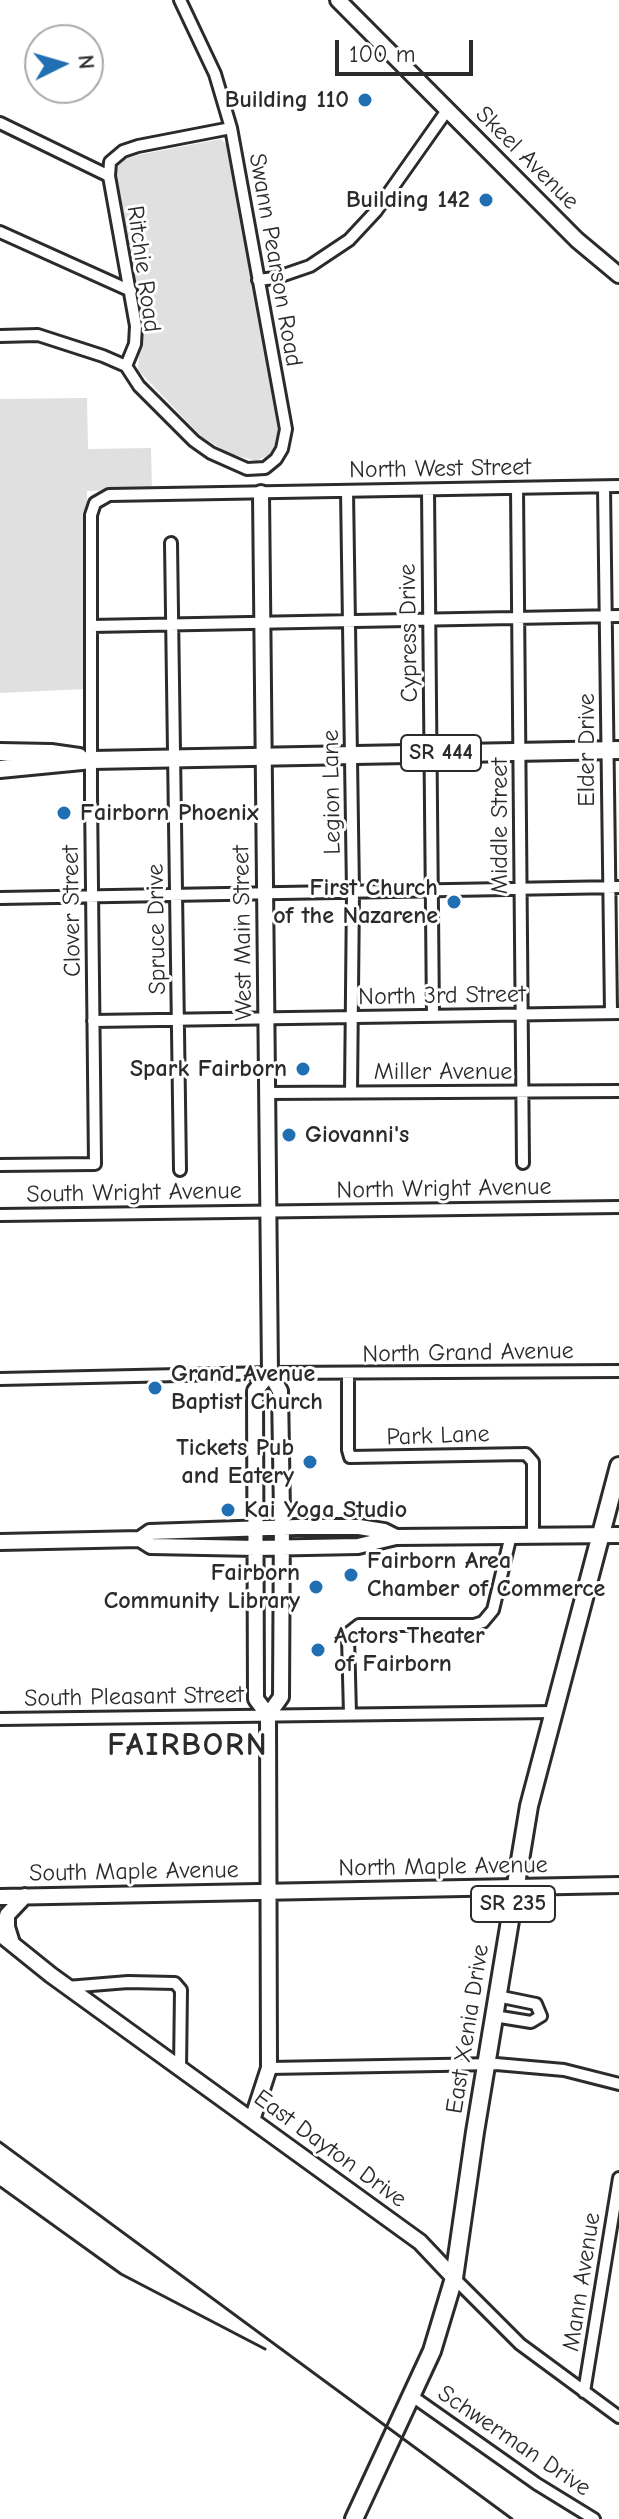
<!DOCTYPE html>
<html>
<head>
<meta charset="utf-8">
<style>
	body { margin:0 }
	#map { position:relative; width:619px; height:2519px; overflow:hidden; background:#fff; font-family:"Comic Neue",sans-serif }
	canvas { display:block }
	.north { position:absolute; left:24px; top:24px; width:80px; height:80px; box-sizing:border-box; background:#fff; border:2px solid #aaa; border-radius:50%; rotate:85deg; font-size:22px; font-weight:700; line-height:32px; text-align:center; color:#2b2b2b }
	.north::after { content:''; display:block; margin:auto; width:28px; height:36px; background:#1f6fb2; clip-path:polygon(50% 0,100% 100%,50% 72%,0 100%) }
	.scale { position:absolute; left:335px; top:40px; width:138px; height:36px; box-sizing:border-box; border:4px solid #2b2b2b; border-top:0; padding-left:10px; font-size:24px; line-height:28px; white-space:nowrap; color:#2b2b2b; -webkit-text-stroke:6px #fff; paint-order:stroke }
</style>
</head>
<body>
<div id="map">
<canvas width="619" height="2519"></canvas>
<div class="north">N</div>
<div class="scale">100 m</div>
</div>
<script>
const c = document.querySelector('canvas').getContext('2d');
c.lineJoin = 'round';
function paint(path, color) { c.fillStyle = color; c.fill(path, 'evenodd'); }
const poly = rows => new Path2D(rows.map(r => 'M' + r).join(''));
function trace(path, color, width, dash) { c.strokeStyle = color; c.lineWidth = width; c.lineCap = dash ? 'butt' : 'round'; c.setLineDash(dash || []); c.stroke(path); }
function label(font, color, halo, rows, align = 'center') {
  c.font = font + ' "Comic Neue",sans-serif'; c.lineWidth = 6; c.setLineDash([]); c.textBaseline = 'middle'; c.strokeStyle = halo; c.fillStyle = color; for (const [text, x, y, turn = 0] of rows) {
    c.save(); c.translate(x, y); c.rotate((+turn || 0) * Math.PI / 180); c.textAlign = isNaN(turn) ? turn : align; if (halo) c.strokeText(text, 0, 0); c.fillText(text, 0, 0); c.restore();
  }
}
const green = poly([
	[221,139,226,144,274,403,276,404,281,425,275,449,269,455,256,461,228,453,201,436,138,370,141,318,114,169,119,160,133,156],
	[87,398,88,449,151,448,152,489,87,491,86,689,0,693,0,399]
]);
const street = poly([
	[0,123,109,176],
	[0,232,131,291],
	[258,280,275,278,310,266,349,240,376,211,448,109],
	[0,336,38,335,103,356,126,366,139,386,194,441,211,453,247,469,265,468,276,459,282,449,286,429,231,128,215,74,180,0],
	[126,366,135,344,136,326,109,176,110,162,123,151,138,146,231,128],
	[604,487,611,1013],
	[517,488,523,1163],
	[428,490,433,1016],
	[347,491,353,892,351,1092],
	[171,543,180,1170],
	[91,626,619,616],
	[0,898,619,887],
	[93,1021,619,1013],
	[267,1093,619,1091],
	[0,1165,95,1164,91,796,91,515,95,503,109,495,619,486],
	[0,1215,619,1207],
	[348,1375,348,1450,350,1457,526,1454,533,1462,533,1535],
	[0,1379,270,1373,619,1371],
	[350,1714,348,1637,350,1632,359,1625,474,1625,483,1622,493,1610,511,1535],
	[0,1719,554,1712],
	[67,1987,128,1982,175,1983,181,1990,180,2069],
	[494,2016,531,2022,541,2016,536,2004,497,1996],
	[269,2068,496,2064,564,2070,619,2084],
	[454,2278,520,2344,619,2417],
	[584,2392,619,2178],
	[412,2396,537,2484,594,2519]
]);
const secondary = poly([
	[338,0,577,240,619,275],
	[261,493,270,1373,280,1391,282,1513,281,1697,268,1715],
	[140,1539,150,1532,297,1527,359,1527,384,1531,396,1537],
	[0,1542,140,1539,151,1546,257,1548,358,1546,396,1537,619,1535],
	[0,1897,619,1885],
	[0,1934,51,1975,420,2242,454,2278],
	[12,1943,7,1927,7,1915,25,1896],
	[252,2120,269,2068,268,1715,256,1699,255,1391,270,1373]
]);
const primary = poly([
	[0,752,51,753,79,757],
	[0,769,92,760,619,750],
	[354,2519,432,2351,454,2278,475,2132,529,1806,619,1466]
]);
const rail = poly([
	[0,2142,512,2519],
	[0,2187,121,2274,265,2349]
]);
const markers = [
	[365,100,8,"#1f6fb2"],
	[486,200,8,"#1f6fb2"],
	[64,813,8,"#1f6fb2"],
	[454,902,8,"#1f6fb2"],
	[303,1069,8,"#1f6fb2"],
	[289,1135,8,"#1f6fb2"],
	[155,1388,8,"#1f6fb2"],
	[310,1462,8,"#1f6fb2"],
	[228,1510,8,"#1f6fb2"],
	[351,1575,8,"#1f6fb2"],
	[316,1587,8,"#1f6fb2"],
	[318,1650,8,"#1f6fb2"]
];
const shields = [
	[441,753,80],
	[513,1904,84]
];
const shieldNames = [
	["SR 444",441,753],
	["SR 235",513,1904]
];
const poiNames = [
	["Building 110",349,100],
	["Building 142",470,200],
	["Fairborn Phoenix",80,813,"left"],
	["First Church",438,888],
	["of the Nazarene",438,916],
	["Spark Fairborn",287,1069],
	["Giovanni's",305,1135,"left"],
	["Grand Avenue",171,1374,"left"],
	["Baptist Church",171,1402,"left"],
	["Tickets Pub",294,1448],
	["and Eatery",294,1476],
	["Kai Yoga Studio",244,1510,"left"],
	["Fairborn Area",367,1561,"left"],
	["Chamber of Commerce",367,1589,"left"],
	["Fairborn",300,1573],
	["Community Library",300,1601],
	["Actors Theater",334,1636,"left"],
	["of Fairborn",334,1664,"left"]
];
const streetNames = [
	["Skeel Avenue",527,158,45],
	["Swann Pearson Road",275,260,80],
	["Ritchie Road",143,269,82],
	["North West Street",440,469,-1],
	["Cypress Drive",409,633,-91],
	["Elder Drive",587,750,-90],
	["Legion Lane",332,792,-91],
	["Middle Street",500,826,-90],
	["Clover Street",72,911,-91],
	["Spruce Drive",157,929,-91],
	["West Main Street",243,933,-91],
	["North 3rd Street",442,996,-1],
	["Miller Avenue",443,1072],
	["North Wright Avenue",444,1189,-1],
	["South Wright Avenue",134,1193,-1],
	["North Grand Avenue",468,1353,-1],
	["Park Lane",438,1436,-2],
	["South Pleasant Street",134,1697,-1],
	["North Maple Avenue",443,1867,-1],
	["South Maple Avenue",134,1872,-1],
	["East Xenia Drive",468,2029,-81],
	["East Dayton Drive",330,2149,36],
	["Mann Avenue",582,2282,-81],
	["Schwerman Drive",514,2441,34]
];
const districtNames = [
	["FAIRBORN",188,1746]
];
paint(green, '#e0e0e0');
trace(street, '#2b2b2b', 16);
trace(secondary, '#2b2b2b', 20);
trace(primary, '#2b2b2b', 22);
trace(street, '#fff', 10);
trace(secondary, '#fff', 14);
trace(primary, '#fff', 16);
trace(rail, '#2b2b2b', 3);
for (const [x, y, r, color] of markers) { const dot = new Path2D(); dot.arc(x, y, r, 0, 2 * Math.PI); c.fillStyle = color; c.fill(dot); trace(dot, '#fff', 3); }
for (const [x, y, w] of shields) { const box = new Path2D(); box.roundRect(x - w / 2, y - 18, w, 36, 6); c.fillStyle = '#fff'; c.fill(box); trace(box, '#2b2b2b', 2); }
label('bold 22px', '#2b2b2b', null, shieldNames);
label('bold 24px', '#2b2b2b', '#fff', poiNames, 'right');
label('24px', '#2b2b2b', '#fff', streetNames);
c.letterSpacing = '2px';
label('bold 32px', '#2b2b2b', '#fff', districtNames);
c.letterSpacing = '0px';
</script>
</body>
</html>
